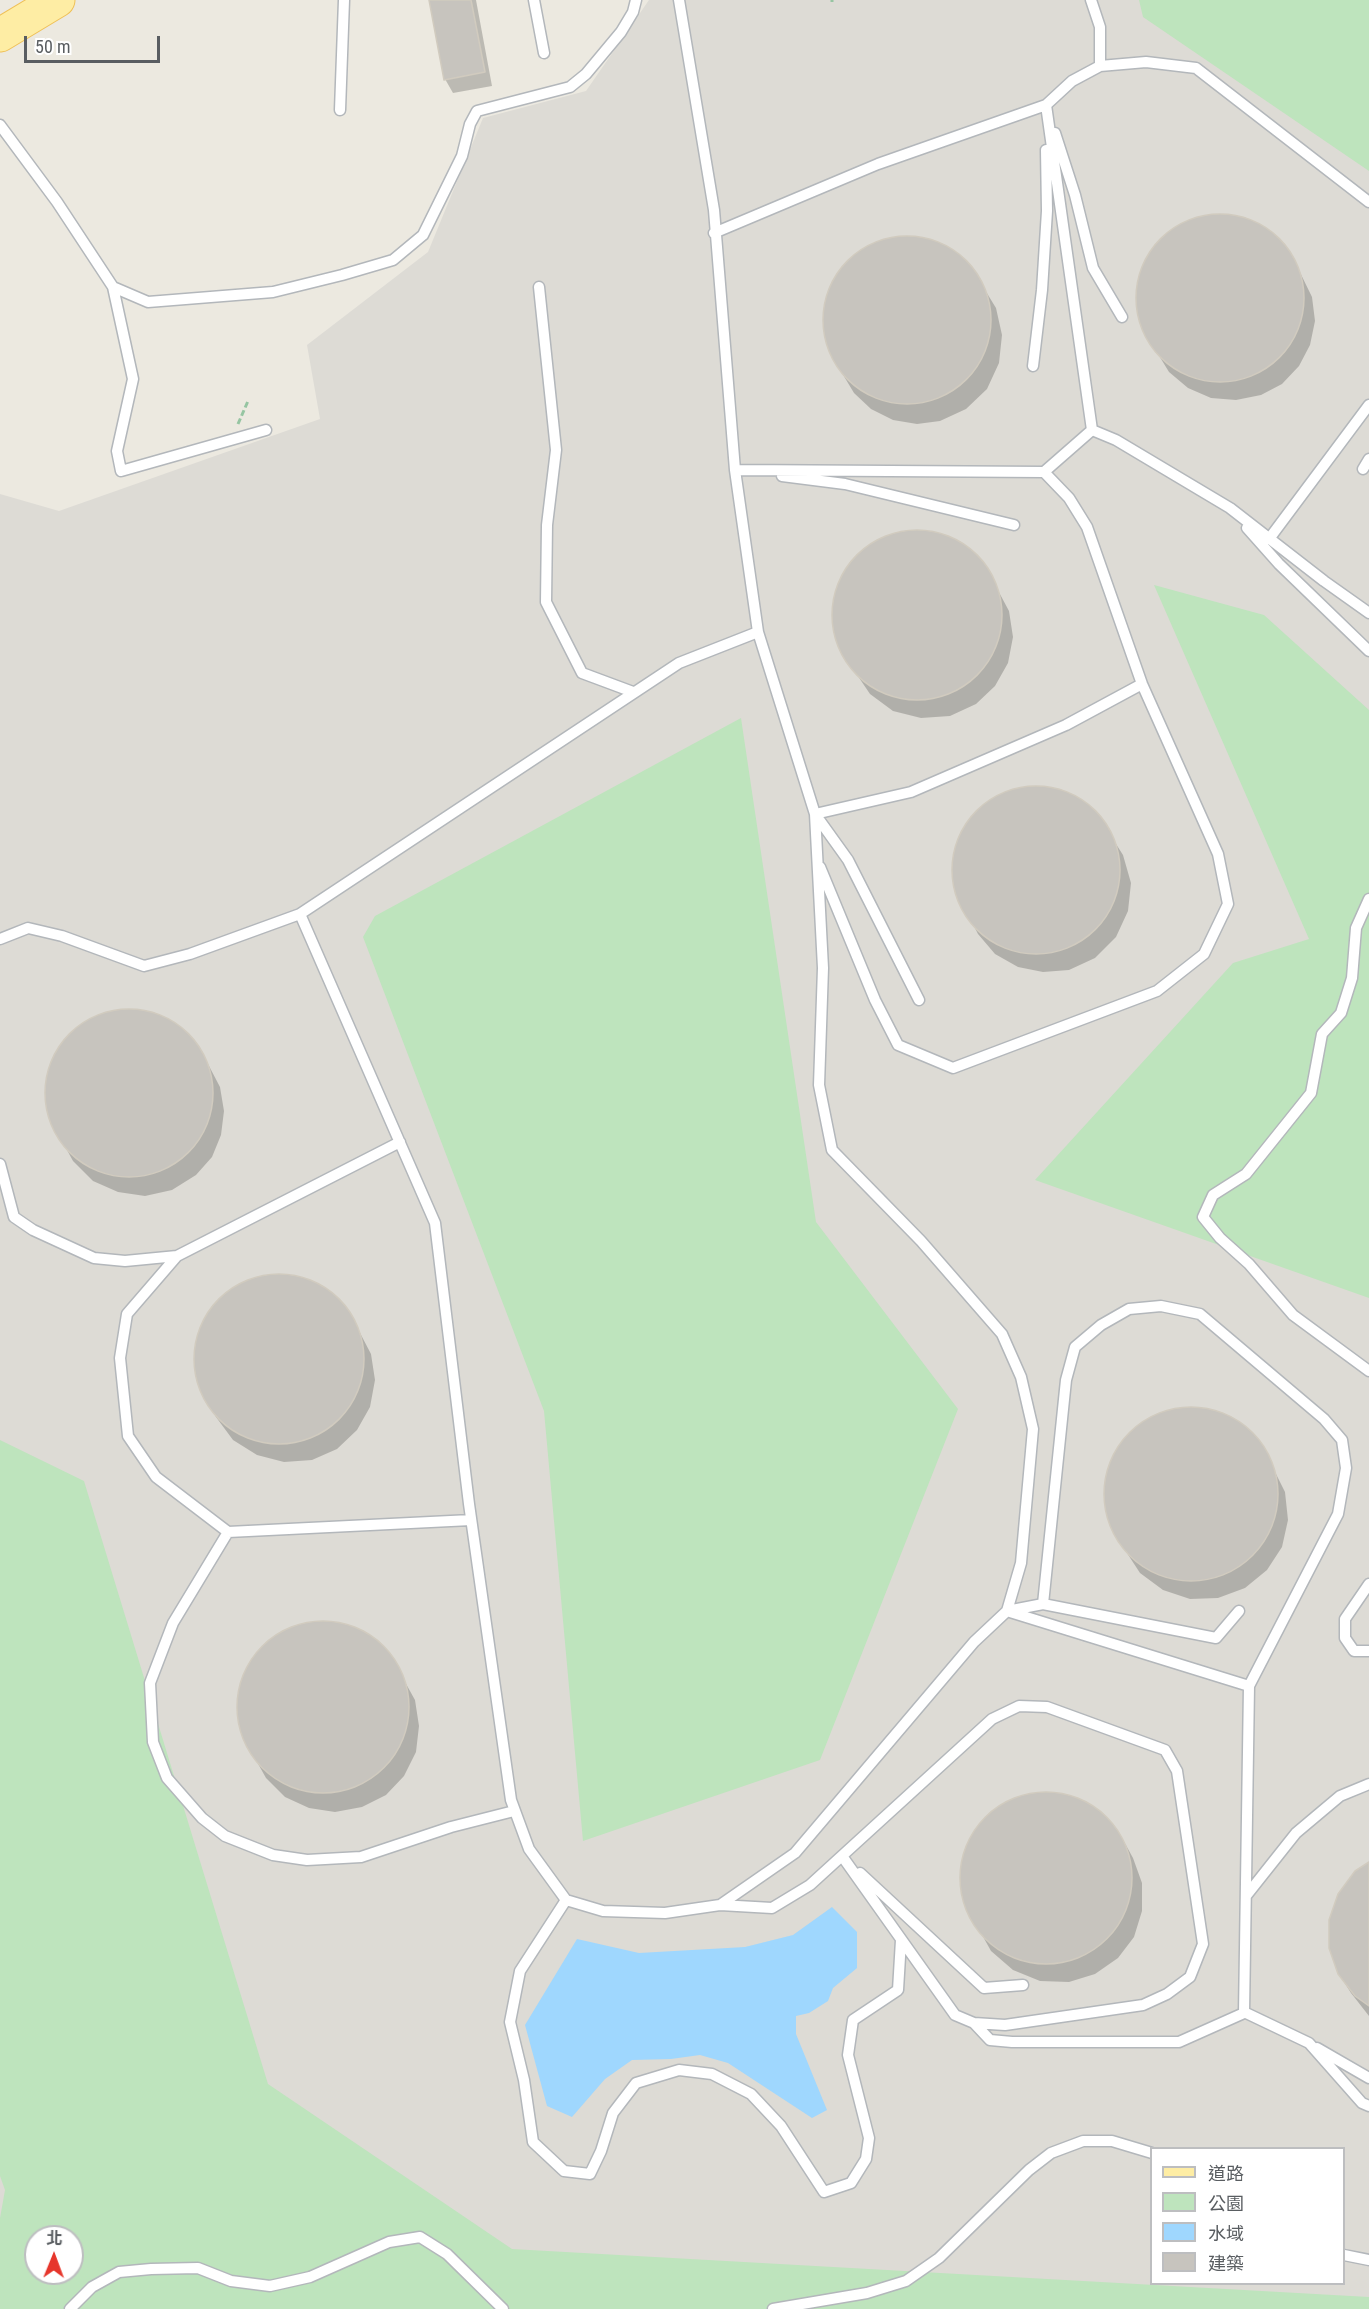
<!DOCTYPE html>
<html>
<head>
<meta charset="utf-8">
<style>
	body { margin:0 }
	#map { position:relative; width:1369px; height:2309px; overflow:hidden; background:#ece9e0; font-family:"Roboto Condensed","Noto Sans TC",sans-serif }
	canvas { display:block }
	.legend { position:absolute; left:1150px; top:2147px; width:195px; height:138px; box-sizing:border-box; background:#fff; border:2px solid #bdbec0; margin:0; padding:8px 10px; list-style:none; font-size:18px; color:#595d61 }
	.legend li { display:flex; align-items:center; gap:12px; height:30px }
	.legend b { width:30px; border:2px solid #bdbec0 }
	.north { position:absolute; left:24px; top:2225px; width:60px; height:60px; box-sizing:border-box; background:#fff; border:2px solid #bdbec0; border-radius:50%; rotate:1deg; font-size:16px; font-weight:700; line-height:24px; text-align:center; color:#595d61 }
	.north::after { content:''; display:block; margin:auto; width:21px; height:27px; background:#e6362c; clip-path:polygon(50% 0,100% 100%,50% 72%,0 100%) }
	.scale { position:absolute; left:24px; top:36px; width:136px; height:27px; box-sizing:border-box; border:3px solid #595d61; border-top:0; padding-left:8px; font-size:18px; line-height:21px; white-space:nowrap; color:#595d61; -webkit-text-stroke:4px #fff; paint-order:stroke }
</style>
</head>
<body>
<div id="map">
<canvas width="1369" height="2309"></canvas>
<ul class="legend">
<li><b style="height:8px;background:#feeda4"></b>道路</li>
<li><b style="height:16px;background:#bee4bd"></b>公園</li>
<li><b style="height:16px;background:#9fd7fe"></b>水域</li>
<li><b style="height:16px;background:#c7c4be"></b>建築</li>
</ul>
<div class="north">北</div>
<div class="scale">50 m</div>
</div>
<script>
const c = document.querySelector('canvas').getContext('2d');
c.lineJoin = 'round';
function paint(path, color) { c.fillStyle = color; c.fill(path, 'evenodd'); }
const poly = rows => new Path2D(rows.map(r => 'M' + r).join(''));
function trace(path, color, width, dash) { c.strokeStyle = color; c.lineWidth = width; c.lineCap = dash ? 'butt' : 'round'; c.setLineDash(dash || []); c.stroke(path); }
const industrial = poly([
	[649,0,1369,0,1369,2309,0,2309,0,494,59,511,320,419,307,345,428,252,483,118,586,91],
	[1152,2148,1344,2148,1344,2284,1152,2284],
	[36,2237,72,2237,72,2273,36,2273]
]);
const green = poly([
	[1139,0,1369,0,1369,171,1143,17],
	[1154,585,1264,615,1369,710,1369,1298,1035,1180,1233,963,1309,939],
	[741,718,816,1222,958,1409,820,1760,583,1841,544,1411,363,937,375,916],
	[0,1440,84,1481,268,2084,512,2249,1369,2297,1369,2309,0,2309,0,2218,5,2190,0,2176],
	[36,2237,72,2237,72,2273,36,2273]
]);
const water = poly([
	[832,1907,857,1932,857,1968,833,1988,828,2001,809,2013,796,2016,796,2034,827,2110,812,2118,728,2063,700,2055,671,2059,632,2060,605,2079,572,2117,547,2106,525,2025,577,1939,639,1953,745,1947,793,1935]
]);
const shadow = poly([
	[430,0,476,0,492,86,453,93,445,79],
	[1231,216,1254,223,1275,236,1291,254,1312,297,1315,321,1310,345,1299,366,1282,384,1261,395,1236,400,1211,398,1188,388,1169,372,1144,331,1138,307,1139,282,1147,259,1162,239,1182,225,1206,217],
	[919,238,946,247,969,264,996,308,1002,335,999,363,987,389,966,409,940,421,917,424,893,420,871,409,854,393,830,353,824,330,825,306,832,283,846,264,864,249,891,239],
	[919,532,945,536,968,549,986,568,1009,611,1013,637,1008,663,995,686,976,704,950,716,921,718,893,711,870,694,841,651,833,623,835,595,847,569,867,548,893,535],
	[1044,787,1072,795,1095,811,1123,855,1131,883,1128,911,1116,937,1095,958,1069,970,1043,972,1018,967,995,954,978,934,956,891,953,865,959,840,972,817,991,800,1015,790],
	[137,1010,160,1016,181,1028,198,1045,220,1087,224,1111,221,1135,212,1157,196,1175,172,1190,145,1196,118,1192,93,1181,73,1161,49,1117,46,1090,52,1063,66,1039,87,1021,113,1011],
	[278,1275,304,1279,328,1291,348,1310,371,1354,375,1380,370,1407,357,1430,337,1449,312,1460,284,1462,257,1455,233,1440,216,1417,205,1397,196,1370,197,1342,207,1316,225,1295,250,1280],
	[1190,1409,1218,1413,1242,1426,1262,1446,1285,1492,1288,1520,1282,1547,1267,1570,1245,1588,1218,1598,1190,1599,1163,1590,1140,1573,1112,1530,1105,1503,1107,1474,1118,1448,1137,1427,1162,1414],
	[322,1623,348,1626,372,1638,391,1657,415,1700,419,1726,416,1752,404,1776,386,1795,362,1807,335,1812,309,1808,285,1797,266,1778,242,1735,237,1708,241,1682,253,1658,272,1639,295,1627],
	[1056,1794,1083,1801,1105,1816,1122,1838,1133,1858,1142,1883,1142,1911,1134,1937,1118,1958,1095,1974,1069,1982,1040,1981,1013,1970,991,1951,966,1906,961,1878,966,1849,980,1824,1002,1806,1029,1795],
	[1369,1863,1369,2016,1351,1993,1339,1974]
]);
const building = poly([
	[429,0,471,0,485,72,444,80,429,0],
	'1136 298a84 84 0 1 1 168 0a84 84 0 1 1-168 0Z',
	'823 320a84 84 0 1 1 168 0a84 84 0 1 1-168 0Z',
	'832 615a85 85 0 1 1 170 0a85 85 0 1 1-170 0Z',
	'952 870a84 84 0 1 1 168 0a84 84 0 1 1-168 0Z',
	'45 1093a84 84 0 1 1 168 0a84 84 0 1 1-168 0Z',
	'194 1359a85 85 0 1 1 170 0a85 85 0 1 1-170 0Z',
	'1104 1494a87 87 0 1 1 174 0a87 87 0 1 1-174 0Z',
	'237 1707a86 86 0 1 1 172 0a86 86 0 1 1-172 0Z',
	'960 1878a86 86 0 1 1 172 0a86 86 0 1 1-172 0Z',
	[1369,1862,1369,2006,1355,1996,1338,1974,1329,1948,1329,1920,1338,1894,1355,1871,1369,1862]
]);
const path = poly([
	[832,2,832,0],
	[238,424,248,401]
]);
const service = poly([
	[534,0,544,53],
	[1091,0,1100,27,1100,66],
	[1046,105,1092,430,1116,440,1230,508,1324,581,1369,613],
	[340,110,344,0],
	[0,125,57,202,113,287,133,379,117,451,121,471,266,430],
	[1055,133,1075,195,1093,268,1122,317],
	[714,233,878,164,1046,105,1072,81,1100,66,1146,62,1196,68,1369,202],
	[113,287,148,302,273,292,342,275,393,260,423,235,462,156,470,124,477,111,570,87,586,74,621,32,633,12,636,0],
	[539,287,556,450,547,525,546,602,582,673,633,692],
	[1033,366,1042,290,1047,211,1046,150],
	[1363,469,1369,459],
	[735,470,1044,472,1069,498,1087,527,1142,684,1218,854,1228,904,1204,954,1157,991,953,1068,898,1045,875,1000,820,867],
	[1044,472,1092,430],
	[782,476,845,484,1014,525],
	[1247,528,1279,564,1369,651],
	[1269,539,1369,405],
	[1369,899,1356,928,1352,978,1341,1013,1322,1034,1311,1093,1246,1174,1213,1195,1203,1217,1220,1238,1249,1264,1293,1315,1369,1371],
	[300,914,679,663,758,632],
	[0,939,28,928,62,936,144,966,190,954,300,914,435,1223,469,1504,511,1800,529,1849,566,1900,603,1911,665,1913,720,1905,795,1853,974,1642,1007,1611,1021,1563,1033,1429,1021,1377,1002,1334,921,1241,832,1150,819,1085,823,968,815,814,758,632,735,470,714,210,679,0],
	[919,1000,848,860,815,814,911,792,1066,725,1142,684],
	[0,1164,14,1217,33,1230,94,1258,125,1261,177,1256,400,1142],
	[177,1256,127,1314,120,1358,128,1436,156,1477,228,1532,471,1520],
	[228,1532,173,1623,150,1683,153,1742,167,1778,202,1818,225,1836,273,1855,307,1860,361,1857,451,1827,514,1811],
	[1369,1584,1345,1619,1345,1638,1354,1651,1369,1651],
	[1043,1604,1216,1638,1239,1611],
	[1007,1611,1043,1604,1066,1380,1075,1347,1101,1325,1129,1309,1161,1306,1200,1314,1324,1419,1342,1440,1346,1468,1338,1514,1249,1686],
	[860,1873,984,1988,1023,1985],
	[1246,1896,1296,1833,1340,1796,1369,1784],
	[566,1900,520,1971,510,2022,524,2080,533,2142,564,2171,590,2174,601,2151,613,2113,636,2083,679,2070,712,2074,751,2094,781,2126,824,2192,851,2183,866,2159,869,2138,848,2055,853,2020,898,1990,901,1940],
	[720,1905,772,1908,810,1885,992,1719,1019,1706,1047,1707,1165,1750,1177,1771,1203,1944,1190,1977,1167,1994,1143,2005,1005,2025,974,2023,955,2015,842,1856],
	[1244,2012,1309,2043,1362,2103,1369,2106],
	[974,2023,990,2040,1012,2042,1179,2042,1244,2013,1249,1686,1010,1612],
	[1317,2048,1369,2078],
	[1344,2255,1369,2260],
	[70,2309,92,2287,119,2272,151,2269,198,2268,231,2281,270,2286,310,2277,389,2242,420,2237,447,2254,503,2309],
	[773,2309,867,2293,906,2281,939,2258,1029,2170,1051,2153,1083,2141,1112,2141,1152,2153]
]);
const primary = poly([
	[0,35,58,0]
]);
paint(industrial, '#dddbd5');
paint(green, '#bee4bd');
paint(water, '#9fd7fe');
paint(shadow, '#0003');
paint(building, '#c7c4be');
trace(building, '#d1cbbf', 1.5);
trace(service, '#b3b7bb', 13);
trace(primary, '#efc057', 35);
trace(path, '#96c5a2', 3, [6, 3]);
trace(service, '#fff', 10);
trace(primary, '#feeda4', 33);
</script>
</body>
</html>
